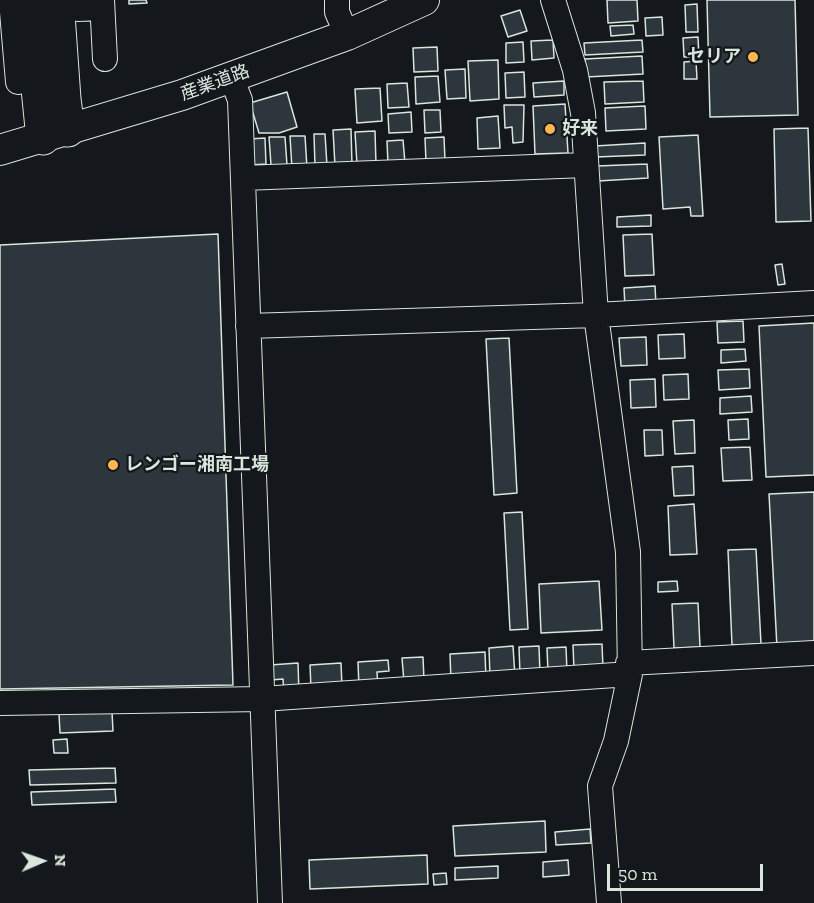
<!DOCTYPE html>
<html>
<head>
<meta charset="utf-8">
<style>
	body { margin:0 }
	#map { position:relative; width:814px; height:903px; overflow:hidden; background:#14181c; font-family:"Zilla Slab",serif }
	canvas { display:block }
	.north { position:absolute; left:12px; top:831px; width:60px; height:60px; -webkit-text-stroke:4px #14181c; paint-order:stroke; rotate:88deg; font-size:16px; font-weight:700; line-height:24px; text-align:center; color:#d8e6dc }
	.north::after { content:''; display:block; margin:auto; width:21px; height:27px; background:#d8e6dc; clip-path:polygon(50% 0,100% 100%,50% 72%,0 100%) }
	.scale { position:absolute; left:607px; top:864px; width:156px; height:27px; box-sizing:border-box; border:3px solid #d8e6dc; border-top:0; padding-left:8px; font-size:18px; line-height:21px; white-space:nowrap; color:#d8e6dc; -webkit-text-stroke:4px #14181c; paint-order:stroke }
</style>
</head>
<body>
<div id="map">
<canvas width="814" height="903"></canvas>
<div class="north">N</div>
<div class="scale">50 m</div>
</div>
<script>
const c = document.querySelector('canvas').getContext('2d');
c.lineJoin = 'round';
function paint(path, color) { c.fillStyle = color; c.fill(path, 'evenodd'); }
const poly = rows => new Path2D(rows.map(r => 'M' + r).join(''));
function trace(path, color, width, dash) { c.strokeStyle = color; c.lineWidth = width; c.lineCap = dash ? 'butt' : 'round'; c.setLineDash(dash || []); c.stroke(path); }
function label(font, color, halo, rows, align = 'center') {
  c.font = font + ' "Zilla Slab","Noto Sans JP",serif'; c.lineWidth = 4.5; c.setLineDash([]); c.textBaseline = 'middle'; c.strokeStyle = halo; c.fillStyle = color; for (const [text, x, y, turn = 0] of rows) {
    c.save(); c.translate(x, y); c.rotate((+turn || 0) * Math.PI / 180); c.textAlign = isNaN(turn) ? turn : align; if (halo) c.strokeText(text, 0, 0); c.fillText(text, 0, 0); c.restore();
  }
}
const building = poly([
	[129,0,146,0,147,3,129,4,129,0],
	[607,0,637,0,638,21,608,23,607,0],
	[707,0,795,0,798,115,710,117,707,0],
	[697,4,698,32,686,32,685,5,697,4],
	[520,10,527,31,508,37,501,16,520,10],
	[662,17,663,35,646,36,645,18,662,17],
	[633,25,634,34,611,36,610,26,633,25],
	[698,37,699,57,684,57,683,38,698,37],
	[553,40,554,58,532,60,531,41,553,40],
	[642,40,643,52,585,55,584,43,642,40],
	[523,42,524,62,506,63,506,43,523,42],
	[437,47,438,71,414,72,413,48,437,47],
	[642,56,643,74,586,77,585,59,642,56],
	[498,60,499,99,470,101,468,61,498,60],
	[696,61,697,79,684,79,684,62,696,61],
	[465,69,466,98,447,99,445,70,465,69],
	[524,72,525,97,506,98,505,73,524,72],
	[438,76,440,102,416,104,415,77,438,76],
	[564,81,564,95,534,97,533,83,564,81],
	[643,81,644,102,605,104,604,82,643,81],
	[407,83,409,107,388,108,387,84,407,83],
	[380,88,382,121,357,123,355,89,380,88],
	[287,92,297,127,279,133,259,133,250,103,287,92],
	[565,104,568,153,535,154,533,106,565,104],
	[504,105,524,105,523,142,513,143,512,127,505,128,504,105],
	[645,106,646,129,606,131,605,108,645,106],
	[424,110,440,110,441,132,425,133,424,110],
	[411,112,412,132,389,133,388,114,411,112],
	[498,116,500,148,478,149,477,118,498,116],
	[808,128,811,221,776,222,774,129,808,128],
	[351,129,352,165,335,166,333,130,351,129],
	[375,131,376,164,357,165,355,132,375,131],
	[314,134,325,134,327,166,315,167,314,134],
	[698,135,703,216,691,216,690,207,663,209,659,137,698,135],
	[290,136,305,136,307,168,292,169,290,136],
	[269,137,285,137,287,165,271,165,269,137],
	[444,137,445,161,426,162,425,138,444,137],
	[265,138,266,164,250,165,249,139,265,138],
	[403,140,405,163,388,164,387,141,403,140],
	[645,143,645,155,596,157,595,146,645,143],
	[647,164,648,178,598,181,597,166,647,164],
	[651,215,651,226,617,227,617,217,651,215],
	[218,234,233,685,0,689,0,245,218,234],
	[652,234,654,275,625,276,623,235,652,234],
	[782,264,785,284,778,285,775,265,782,264],
	[655,286,656,305,625,307,624,288,655,286],
	[743,321,744,342,718,343,717,322,743,321],
	[814,323,814,475,766,477,759,326,814,323],
	[684,334,685,358,659,359,658,335,684,334],
	[646,337,647,365,621,366,619,338,646,337],
	[509,338,517,493,494,495,486,339,509,338],
	[745,349,746,361,721,363,721,350,745,349],
	[749,369,750,388,719,390,718,370,749,369],
	[688,374,689,399,664,400,663,375,688,374],
	[655,379,656,407,631,408,630,380,655,379],
	[751,396,752,412,720,414,720,398,751,396],
	[748,419,749,439,729,440,728,420,748,419],
	[694,420,695,453,675,454,673,421,694,420],
	[644,430,662,430,663,455,645,456,644,430],
	[750,447,752,480,723,481,721,448,750,447],
	[693,466,694,495,674,496,672,467,693,466],
	[814,492,814,646,777,648,769,494,814,492],
	[694,504,697,554,670,555,668,506,694,504],
	[522,512,528,629,510,630,504,513,522,512],
	[756,549,761,644,732,645,728,550,756,549],
	[599,581,602,630,541,633,539,584,599,581],
	[677,581,678,591,658,592,658,582,677,581],
	[698,603,700,647,674,648,672,604,698,603],
	[602,644,603,669,574,670,573,645,602,644],
	[513,646,515,677,490,678,489,648,513,646],
	[539,646,540,674,520,675,519,647,539,646],
	[566,647,567,672,548,673,547,648,566,647],
	[485,652,486,680,451,682,450,654,485,652],
	[423,657,424,681,404,682,402,658,423,657],
	[388,660,389,671,377,672,378,688,359,688,358,662,388,660],
	[298,663,299,695,284,695,283,679,271,680,270,665,298,663],
	[341,663,342,687,311,689,310,665,341,663],
	[112,712,113,731,60,733,59,714,112,712],
	[67,739,68,753,54,753,53,740,67,739],
	[115,768,116,783,30,785,29,770,115,768],
	[115,789,116,802,32,805,31,792,115,789],
	[545,821,546,852,455,856,453,826,545,821],
	[590,829,591,843,556,845,555,832,590,829],
	[427,855,428,884,310,889,309,860,427,855],
	[568,860,569,875,543,877,543,862,568,860],
	[498,866,498,878,455,880,455,868,498,866],
	[446,873,447,884,434,885,433,874,446,873]
]);
const minor = poly([
	[11,0,18,82],
	[102,0,105,59],
	[337,0,337,12,347,35],
	[553,0,575,70,583,113,596,315,628,552,630,674,616,741,600,786,609,903],
	[78,9,102,8],
	[231,77,240,100,270,903],
	[243,178,586,165],
	[248,326,596,315,814,303],
	[628,663,814,653],
	[0,703,262,699,630,674]
]);
const major = poly([
	[0,150,182,95,347,35,424,0]
]);
const highway = poly([
	[29,0,43,138],
	[57,0,64,99,68,130]
]);
const markers = [
	[753,57,6,"#ffb74d"],
	[550,129,6,"#ffb74d"],
	[113,465,6,"#ffb74d"]
];
const poiNames = [
	["セリア",741,57,"right"],
	["好来",562,129],
	["レンゴー湘南工場",125,465]
];
const streetNames = [
	["産業道路",215,83,-20]
];
paint(building, '#2c363c');
trace(building, '#d8e6dc', 1.5);
trace(minor, '#d8e6dc', 26);
trace(major, '#d8e6dc', 32);
trace(highway, '#d8e6dc', 35);
trace(minor, '#14181c', 24);
trace(major, '#14181c', 30);
trace(highway, '#14181c', 33);
for (const [x, y, r, color] of markers) { const dot = new Path2D(); dot.arc(x, y, r, 0, 2 * Math.PI); c.fillStyle = color; c.fill(dot); trace(dot, '#14181c', 2); }
label('bold 18px', '#d8e6dc', '#14181c', poiNames, 'left');
label('18px', '#d8e6dc', '#14181c', streetNames);
</script>
</body>
</html>
